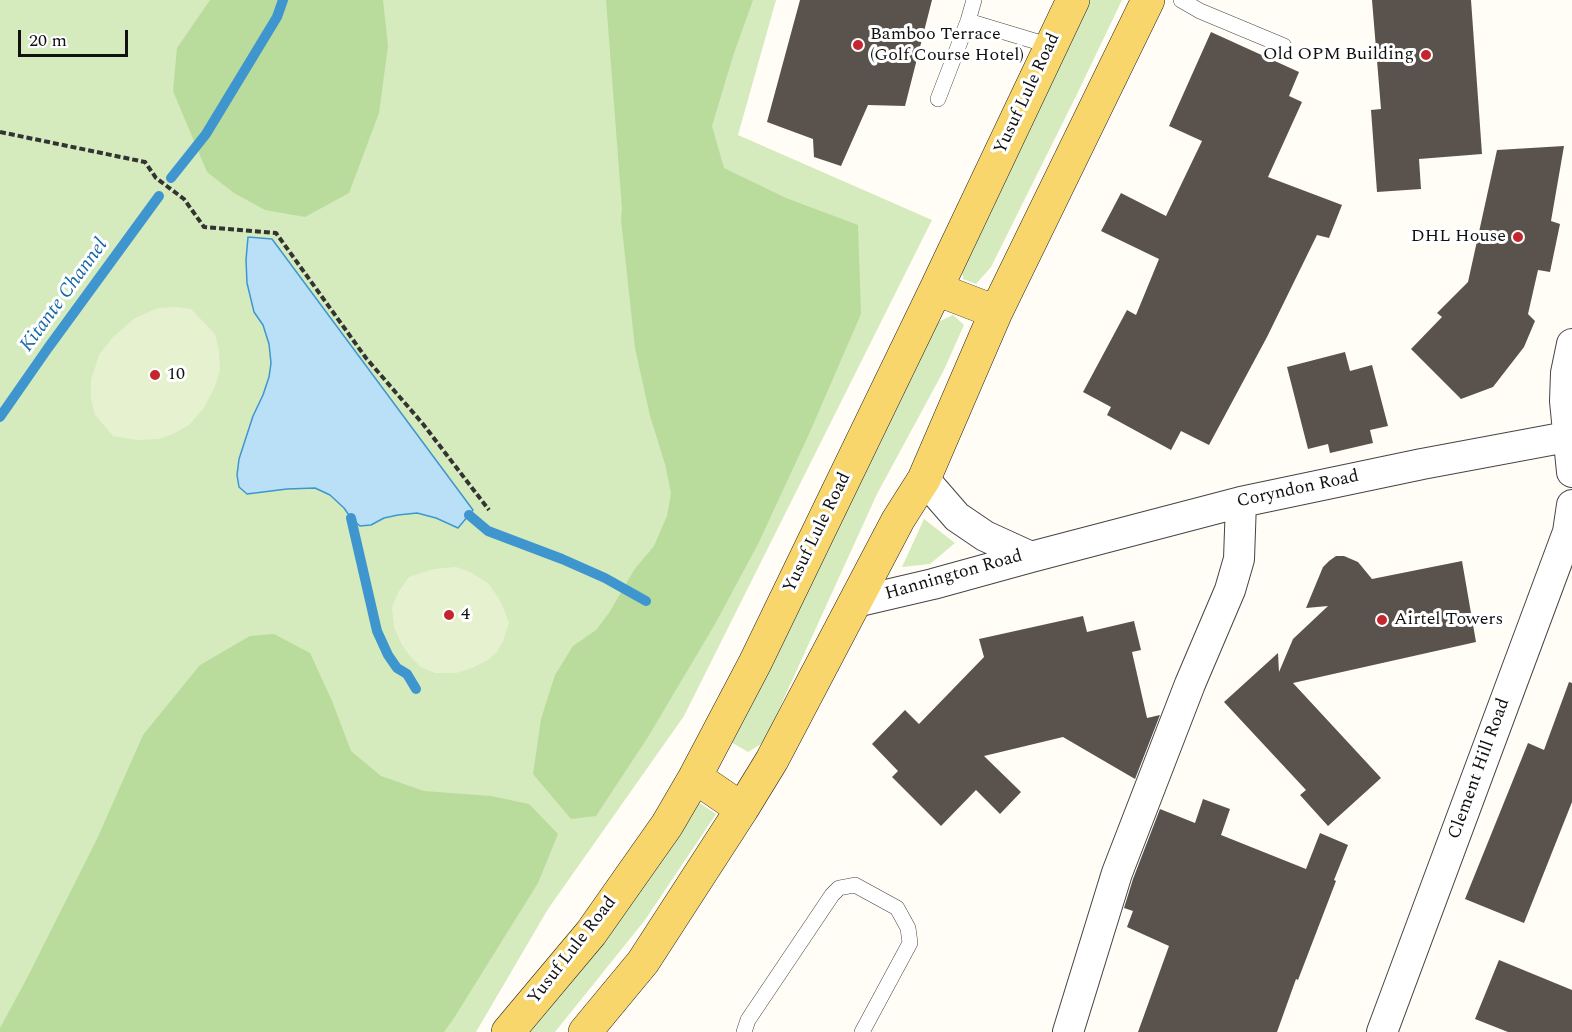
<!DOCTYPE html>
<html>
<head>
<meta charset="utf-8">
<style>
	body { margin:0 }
	#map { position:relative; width:1572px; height:1032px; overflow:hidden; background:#fffdf5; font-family:Spectral,serif }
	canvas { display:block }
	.scale { position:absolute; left:18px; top:30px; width:110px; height:27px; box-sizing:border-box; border:3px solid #111; border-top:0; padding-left:8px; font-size:18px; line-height:21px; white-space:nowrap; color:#111; -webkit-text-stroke:4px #fff; paint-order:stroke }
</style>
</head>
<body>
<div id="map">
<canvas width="1572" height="1032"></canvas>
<div class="scale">20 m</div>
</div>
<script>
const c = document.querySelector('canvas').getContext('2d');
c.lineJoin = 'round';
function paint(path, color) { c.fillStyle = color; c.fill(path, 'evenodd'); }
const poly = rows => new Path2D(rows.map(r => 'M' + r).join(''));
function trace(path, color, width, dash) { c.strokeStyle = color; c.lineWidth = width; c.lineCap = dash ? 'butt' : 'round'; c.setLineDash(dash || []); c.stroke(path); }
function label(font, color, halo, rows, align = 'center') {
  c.font = font + ' Spectral,serif'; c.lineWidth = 6; c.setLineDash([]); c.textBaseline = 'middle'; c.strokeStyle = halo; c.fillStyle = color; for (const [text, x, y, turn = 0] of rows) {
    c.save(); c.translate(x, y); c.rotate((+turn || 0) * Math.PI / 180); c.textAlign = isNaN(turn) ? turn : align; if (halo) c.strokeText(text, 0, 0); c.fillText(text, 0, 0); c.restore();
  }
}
const green = poly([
	[0,0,776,0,738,135,932,220,684,716,548,909,476,1032,0,1032],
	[1090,0,1122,0,1078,92,991,267,976,284,963,279,962,269,1009,163],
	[953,315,964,325,943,372,877,494,764,742,748,752,731,742,938,322],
	[924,519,955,543,930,564,902,567],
	[698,802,716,814,645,920,555,1032,525,1032]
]);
const forest = poly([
	[210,0,383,0,388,46,379,113,349,193,305,217,265,210,234,193,207,172,173,91,177,48],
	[606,0,753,0,733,56,712,126,724,168,786,198,858,225,861,314,809,434,758,544,715,624,648,737,596,816,571,819,533,774,541,719,555,675,573,646,596,630,609,613,634,570,654,546,667,516,671,493,665,464,650,416,635,348,621,219,622,209],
	[274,634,310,653,332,701,351,751,381,776,424,791,491,796,529,804,558,834,538,883,454,1018,444,1032,0,1032,0,1028,26,980,97,839,143,735,200,665,250,636]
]);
const pitch = poly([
	[176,307,191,309,215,334,219,350,220,370,215,386,204,408,189,425,173,434,159,439,137,440,113,436,95,415,91,399,91,380,99,355,113,337,135,318,158,308],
	[456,567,472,573,489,584,501,602,509,623,503,641,497,652,488,660,472,668,456,673,435,673,421,667,410,656,402,645,394,627,392,607,399,591,409,577,434,569]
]);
const water = poly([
	[248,237,272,239,473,510,458,528,436,518,417,513,398,515,384,518,371,525,360,526,351,518,344,508,330,495,315,488,287,489,247,494,239,487,237,475,239,459,253,416,263,395,269,377,271,363,269,344,263,325,254,312,247,283,246,260,248,237]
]);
const stream = poly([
	[171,178,206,134,277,17,283,0],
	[0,417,48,348,159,196],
	[469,515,488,531,562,559,605,578,646,601],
	[351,518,377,631,388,655,397,668,407,674,416,689]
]);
const building = poly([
	[800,0,932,0,905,106,868,105,841,166,814,157,813,139,767,122],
	[1372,0,1471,0,1482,154,1419,159,1421,189,1377,192,1371,110,1381,109],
	[1211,32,1299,72,1289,96,1302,102,1268,177,1342,205,1329,238,1317,235,1267,337,1209,445,1181,431,1171,450,1107,415,1111,407,1083,392,1127,310,1136,315,1159,259,1101,231,1121,193,1166,216,1202,141,1169,126],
	[1564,146,1551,221,1560,224,1550,272,1538,270,1528,314,1535,321,1524,347,1493,387,1461,399,1411,349,1442,317,1437,313,1468,282,1497,150],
	[1345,352,1350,371,1372,365,1388,426,1370,430,1373,443,1330,453,1328,444,1308,449,1287,367],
	[1336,556,1344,556,1358,562,1372,579,1462,561,1476,642,1293,683,1381,778,1328,826,1300,795,1306,790,1224,702,1278,653,1279,672,1293,639,1328,606,1306,608,1323,567,1329,561],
	[1083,616,1087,632,1134,621,1141,650,1132,652,1147,718,1160,715,1135,779,1063,737,984,756,1021,792,1000,814,976,790,941,826,892,777,898,771,872,744,905,710,919,724,984,657,979,639],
	[1569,682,1572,683,1572,802,1524,923,1465,899,1528,743,1544,750],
	[1203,799,1230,809,1221,835,1306,869,1320,833,1348,845,1334,880,1336,881,1298,980,1296,979,1277,1032,1138,1032,1169,946,1127,927,1133,911,1124,908,1133,879,1160,809,1195,823],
	[1499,960,1572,990,1572,1032,1508,1032,1475,1019]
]);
const path = poly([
	[0,132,145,162,156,178,184,199,204,227,276,233,366,358,423,424,489,510]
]);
const service = poly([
	[1181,0,1200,11,1284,46],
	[968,21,1051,46],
	[938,99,968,21,974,0],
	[744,1032,748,1020,832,895,839,888,855,885,897,908,908,928,910,943,862,1032]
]);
const minor = poly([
	[1572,344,1566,373,1565,401,1572,472],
	[924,479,957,517,985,536,1031,557],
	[856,602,933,584,1031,557,1241,502,1422,464,1572,436],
	[1068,1032,1117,873,1190,684,1230,590,1239,559,1241,502],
	[1382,1032,1568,532,1572,505]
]);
const primary = poly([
	[936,289,996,312],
	[695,777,742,809],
	[508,1032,591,933,667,825,695,777,755,663,936,289,1073,0],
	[585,1032,643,962,742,809,772,760,898,520,924,479,996,312,1148,0]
]);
const markers = [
	[858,45,6,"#c4262e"],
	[1426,55,6,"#c4262e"],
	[1518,237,6,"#c4262e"],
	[155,375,6,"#c4262e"],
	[449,615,6,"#c4262e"],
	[1382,620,6,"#c4262e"]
];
const poiNames = [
	["Bamboo Terrace",870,35],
	["(Golf Course Hotel)",870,56],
	["Old OPM Building",1414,55,"right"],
	["DHL House",1506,237,"right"],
	["10",167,375],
	["4",461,615],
	["Airtel Towers",1394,620]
];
const streetNames = [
	["Yusuf Lule Road",1028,94,-65],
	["Coryndon Road",1298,490,-12],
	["Yusuf Lule Road",818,533,-64],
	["Hannington Road",954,576,-16],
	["Clement Hill Road",1480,769,-70],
	["Yusuf Lule Road",573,951,-52]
];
const waterNames = [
	["Kitante Channel",65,296,-54]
];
paint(green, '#d5ebbd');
paint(forest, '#b9dc9c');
paint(pitch, '#e6f2cf');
paint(water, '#b9e0f7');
trace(water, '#3f96cf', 1.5);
trace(stream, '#3f96cf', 10);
paint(building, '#5a524d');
trace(service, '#444', 16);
trace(minor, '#444', 32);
trace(primary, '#222', 34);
trace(path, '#333', 4, [6, 3]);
trace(service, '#fff', 15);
trace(minor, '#fff', 30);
trace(primary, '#f9d66b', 33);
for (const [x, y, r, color] of markers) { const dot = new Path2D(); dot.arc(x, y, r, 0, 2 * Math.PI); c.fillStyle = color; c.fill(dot); trace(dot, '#fff', 2); }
label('18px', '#111', '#fff', poiNames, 'left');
label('18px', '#111', '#fff', streetNames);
label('italic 20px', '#1768a6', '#fff', waterNames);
</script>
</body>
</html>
